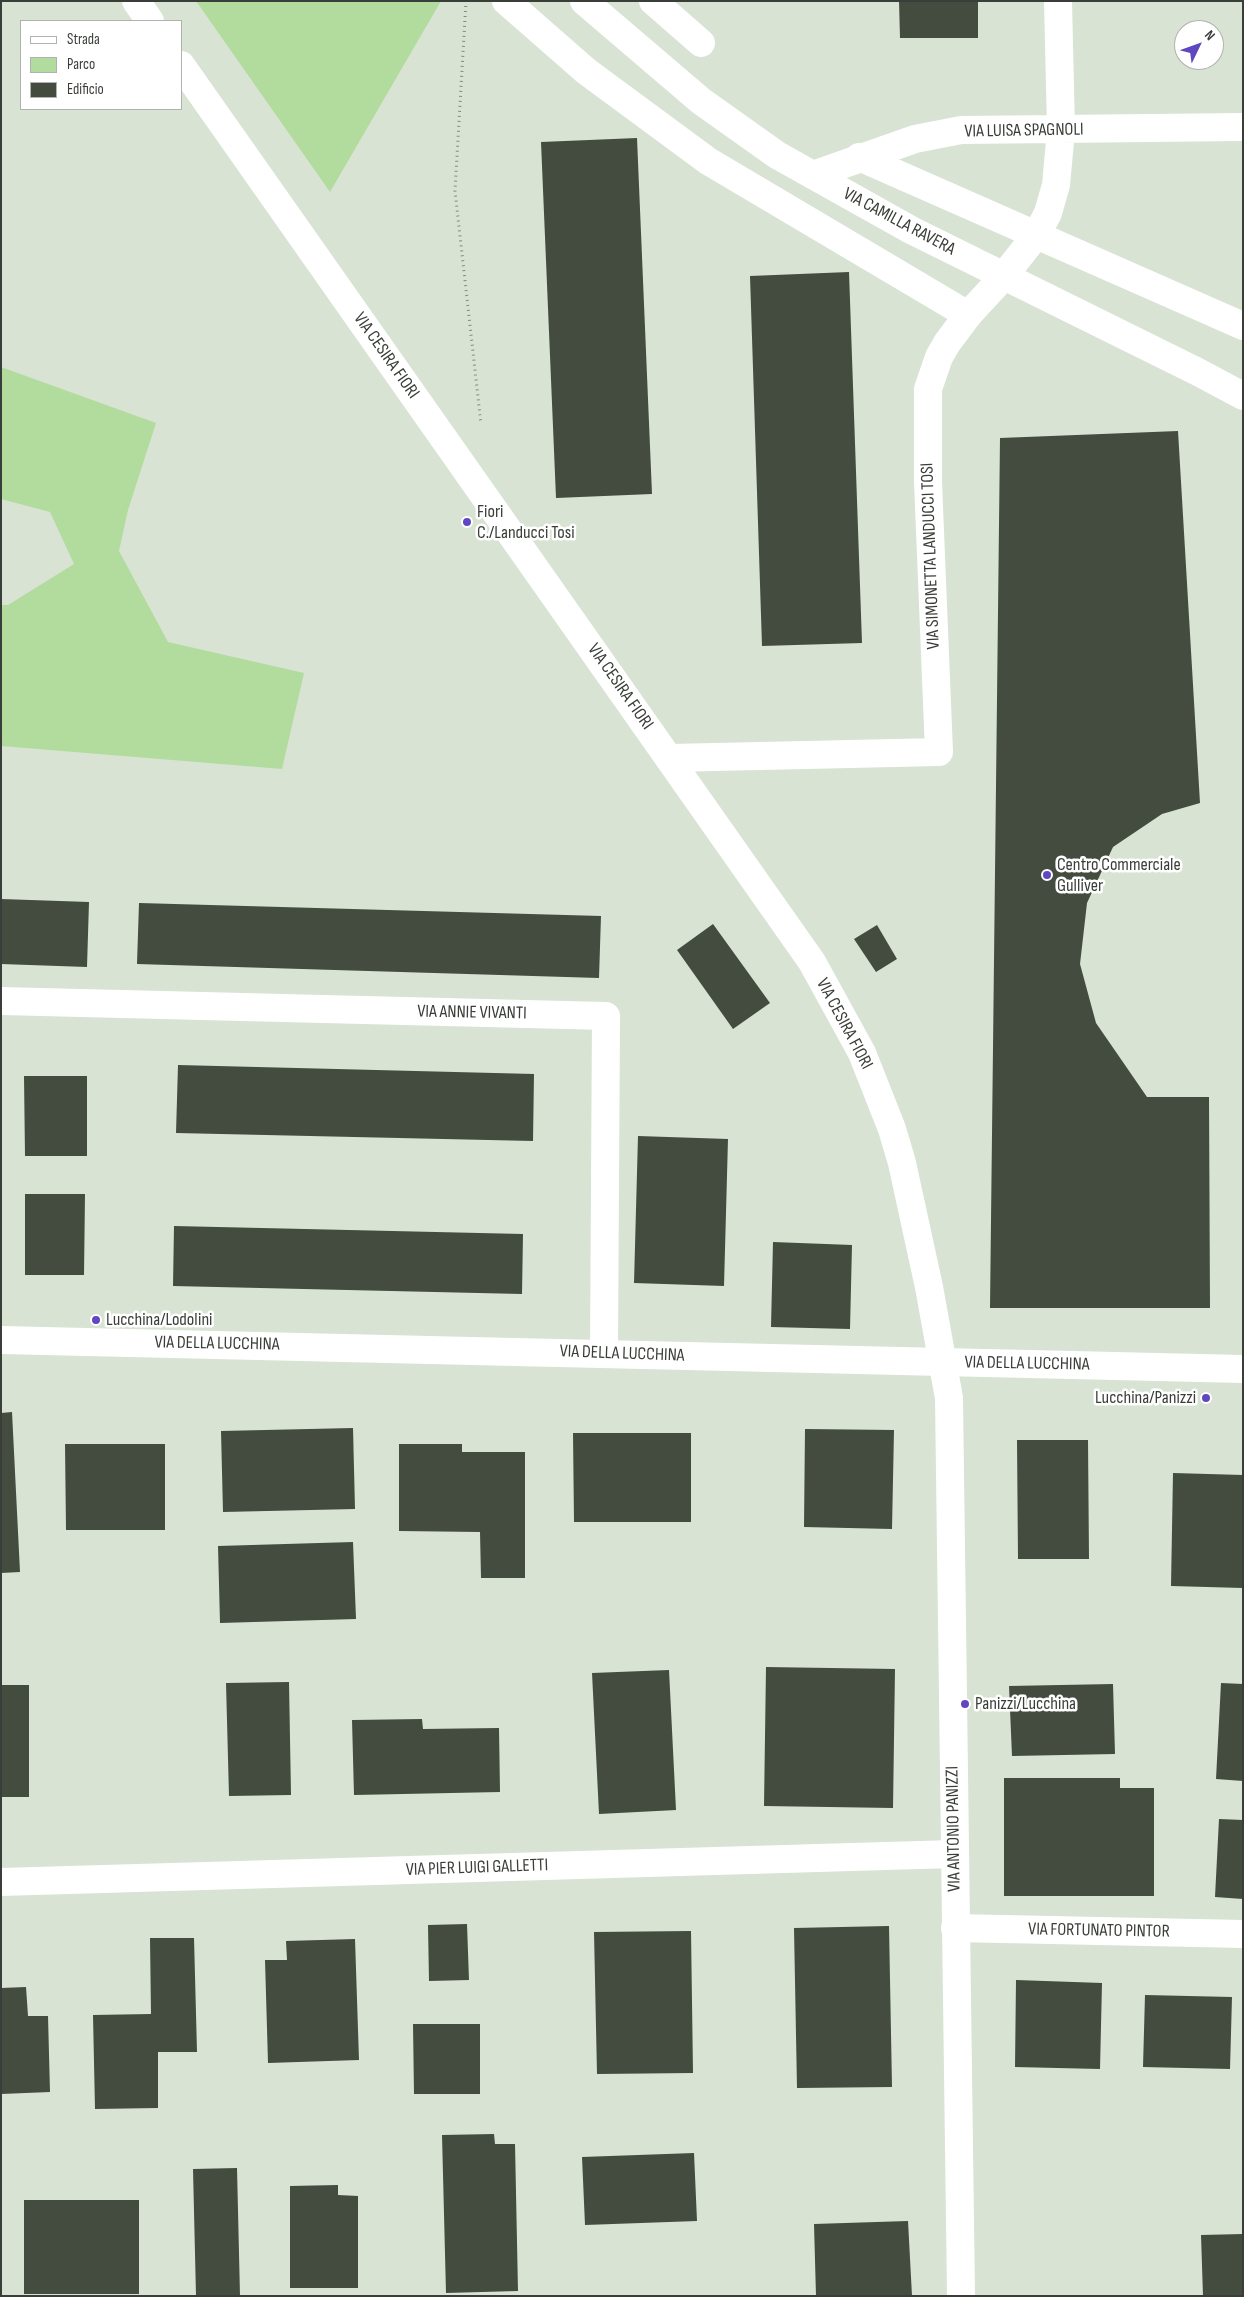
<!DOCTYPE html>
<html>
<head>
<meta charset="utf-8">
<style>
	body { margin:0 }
	#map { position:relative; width:1244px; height:2297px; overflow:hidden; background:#d8e3d4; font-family:"Sofia Sans Condensed",sans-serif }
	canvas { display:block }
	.frame { position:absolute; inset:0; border:2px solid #3a3e38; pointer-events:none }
	.legend { position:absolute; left:20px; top:20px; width:162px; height:90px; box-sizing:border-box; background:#fff; border:1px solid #b0b2af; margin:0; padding:6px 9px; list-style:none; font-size:15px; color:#3a3e38 }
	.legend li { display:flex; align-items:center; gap:10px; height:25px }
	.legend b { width:25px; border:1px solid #b0b2af }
	.north { position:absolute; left:1174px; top:20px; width:50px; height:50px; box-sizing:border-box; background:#fff; border:1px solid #b0b2af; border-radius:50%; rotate:48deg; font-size:14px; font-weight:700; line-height:20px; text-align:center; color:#3a3e38 }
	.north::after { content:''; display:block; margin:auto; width:18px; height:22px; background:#5e47c0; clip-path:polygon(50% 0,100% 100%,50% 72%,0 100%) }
</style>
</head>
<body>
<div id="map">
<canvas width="1244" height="2297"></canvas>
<div class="frame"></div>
<ul class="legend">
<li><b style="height:6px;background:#fff"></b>Strada</li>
<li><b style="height:14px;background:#b1dc9e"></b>Parco</li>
<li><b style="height:14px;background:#434c3f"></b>Edificio</li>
</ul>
<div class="north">N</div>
</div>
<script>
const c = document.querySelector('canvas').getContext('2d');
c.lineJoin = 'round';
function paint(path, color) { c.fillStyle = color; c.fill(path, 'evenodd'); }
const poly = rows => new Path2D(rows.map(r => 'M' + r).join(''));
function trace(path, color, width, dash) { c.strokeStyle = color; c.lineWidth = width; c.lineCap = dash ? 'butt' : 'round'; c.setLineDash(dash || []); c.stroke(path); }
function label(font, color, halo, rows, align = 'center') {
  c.font = font + ' "Sofia Sans Condensed",sans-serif'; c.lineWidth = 5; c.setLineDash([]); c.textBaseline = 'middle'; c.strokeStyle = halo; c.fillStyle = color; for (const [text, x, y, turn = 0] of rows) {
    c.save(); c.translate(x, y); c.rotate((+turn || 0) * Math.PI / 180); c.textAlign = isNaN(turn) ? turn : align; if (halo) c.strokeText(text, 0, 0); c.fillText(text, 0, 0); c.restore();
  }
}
const green = poly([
	[196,1,441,1,330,192],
	[1,367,156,423,128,510,119,551,168,642,304,673,282,769,1,746,1,605,8,605,74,564,50,512,1,499]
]);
const building = poly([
	[899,1,978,1,978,38,900,38],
	[637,138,652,494,556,498,541,142],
	[849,272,862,643,762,646,750,276],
	[1178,431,1200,803,1162,814,1113,847,1087,903,1080,964,1096,1023,1147,1097,1209,1097,1210,1308,990,1308,1000,438],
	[1,899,89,902,87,967,1,964],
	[139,903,601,916,599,978,137,964],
	[713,924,770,1003,733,1029,677,950],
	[877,925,897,959,876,972,854,939],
	[178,1065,534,1074,533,1141,176,1133],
	[24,1076,87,1076,87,1156,25,1156],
	[638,1136,728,1139,724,1286,634,1283],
	[25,1194,85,1194,84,1275,25,1275],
	[174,1226,523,1234,522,1294,173,1286],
	[773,1242,852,1245,850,1329,771,1327],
	[12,1412,20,1572,1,1573,1,1413],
	[353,1428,355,1509,223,1512,221,1431],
	[805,1429,894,1430,892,1529,804,1527],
	[573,1433,691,1433,691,1522,574,1522],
	[1017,1440,1088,1440,1089,1559,1018,1559],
	[65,1444,165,1444,165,1530,66,1530],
	[399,1444,462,1444,462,1452,525,1452,525,1578,481,1578,480,1532,399,1531],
	[1173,1473,1243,1475,1243,1588,1171,1586],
	[353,1542,356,1619,220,1623,218,1546],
	[766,1667,895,1669,893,1808,764,1806],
	[669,1670,676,1810,599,1814,592,1673],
	[289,1682,291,1795,229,1796,226,1683],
	[1221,1683,1243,1684,1243,1781,1216,1779],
	[1113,1684,1115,1754,1012,1756,1009,1686],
	[1,1685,29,1685,29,1797,1,1797],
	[422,1719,423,1729,499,1728,500,1792,354,1795,352,1720],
	[1004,1778,1120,1778,1120,1788,1154,1788,1154,1896,1004,1896],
	[1219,1819,1243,1820,1243,1899,1215,1897],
	[467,1924,469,1980,429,1981,428,1925],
	[889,1926,892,2087,797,2088,794,1928],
	[691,1931,693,2073,597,2074,594,1932],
	[150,1938,194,1938,197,2052,158,2052,158,2108,95,2109,93,2015,151,2014],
	[355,1939,359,2060,268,2063,265,1960,287,1960,286,1941],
	[1016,1980,1102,1983,1100,2069,1015,2067],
	[26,1987,28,2016,48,2016,50,2092,1,2094,1,1988],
	[1145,1995,1232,1997,1230,2069,1143,2067],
	[413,2024,480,2024,480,2094,414,2094],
	[494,2134,495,2144,515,2144,518,2291,446,2293,442,2135],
	[694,2153,697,2221,585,2225,582,2157],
	[237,2168,240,2296,196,2296,193,2169],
	[338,2185,338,2195,358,2196,358,2288,290,2288,290,2186],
	[24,2200,139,2200,139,2294,24,2294],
	[908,2221,912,2296,816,2296,814,2224],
	[1243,2234,1243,2296,1203,2296,1201,2235]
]);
const path = poly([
	[466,1,455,191,481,424]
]);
const pedestrian = poly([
	[506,1,586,71,708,161,968,315],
	[653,1,701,43],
	[859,157,1243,326]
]);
const minor = poly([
	[584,1,701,101,777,155,911,230,1198,372,1243,396],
	[813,175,915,139,961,130,1243,127],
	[670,758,939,752,928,482,928,389,939,357,947,343,968,315,1003,277,1037,234,1048,213,1056,185,1061,130,1058,1],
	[1,1001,606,1016,604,1353],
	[1,1340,1243,1369],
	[1,1882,954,1854],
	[955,1928,1243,1934]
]);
const tertiary = poly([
	[136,1,150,21],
	[181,65,812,962,862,1053,892,1129,902,1163,929,1287,949,1398,961,2296]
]);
const markers = [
	[467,522,5,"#5e47c0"],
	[1047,875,5,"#5e47c0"],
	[96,1320,5,"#5e47c0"],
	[1206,1398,5,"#5e47c0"],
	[965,1704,5,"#5e47c0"]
];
const streetNames = [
	["VIA LUISA SPAGNOLI",1024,131,-1],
	["VIA CAMILLA RAVERA",899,222,28],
	["VIA CESIRA FIORI",386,356,55],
	["VIA SIMONETTA LANDUCCI TOSI",931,556,-92],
	["VIA CESIRA FIORI",620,687,55],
	["VIA ANNIE VIVANTI",472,1013,1],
	["VIA CESIRA FIORI",844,1024,62],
	["VIA DELLA LUCCHINA",217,1344,1],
	["VIA DELLA LUCCHINA",622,1354,2],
	["VIA DELLA LUCCHINA",1027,1364,1],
	["VIA ANTONIO PANIZZI",954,1829,-91],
	["VIA PIER LUIGI GALLETTI",477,1868,-2],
	["VIA FORTUNATO PINTOR",1099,1931,1]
];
const poiNames = [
	["Fiori",477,512],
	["C./Landucci Tosi",477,533],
	["Centro Commerciale",1057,865],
	["Gulliver",1057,886],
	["Lucchina/Lodolini",106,1320],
	["Lucchina/Panizzi",1196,1398,"right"],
	["Panizzi/Lucchina",975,1704]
];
paint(green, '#b1dc9e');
paint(building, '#434c3f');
trace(path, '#838a80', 3, [1, 4]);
trace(pedestrian, '#fff', 28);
trace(minor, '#fff', 28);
trace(tertiary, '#fff', 28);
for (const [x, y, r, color] of markers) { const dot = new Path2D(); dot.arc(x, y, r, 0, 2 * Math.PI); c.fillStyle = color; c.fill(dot); trace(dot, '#fff', 2); }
label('18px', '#3a3e38', '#fff', streetNames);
label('18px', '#3a3e38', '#fff', poiNames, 'left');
</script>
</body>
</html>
